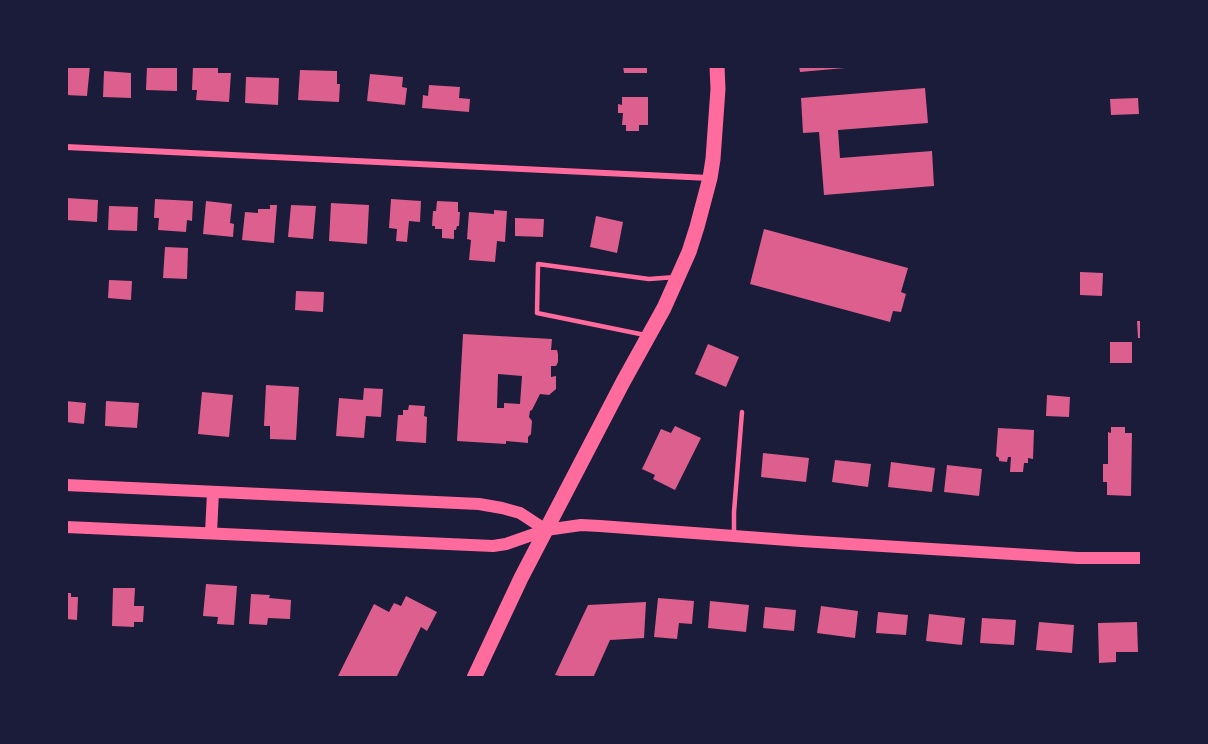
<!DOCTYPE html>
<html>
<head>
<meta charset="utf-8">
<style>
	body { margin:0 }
	#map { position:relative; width:1208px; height:744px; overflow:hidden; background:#1b1b3a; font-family:"Public Sans",sans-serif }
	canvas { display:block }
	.frame { position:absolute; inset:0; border:68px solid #1b1b3a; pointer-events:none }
</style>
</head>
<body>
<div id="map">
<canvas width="1208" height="744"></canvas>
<div class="frame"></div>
</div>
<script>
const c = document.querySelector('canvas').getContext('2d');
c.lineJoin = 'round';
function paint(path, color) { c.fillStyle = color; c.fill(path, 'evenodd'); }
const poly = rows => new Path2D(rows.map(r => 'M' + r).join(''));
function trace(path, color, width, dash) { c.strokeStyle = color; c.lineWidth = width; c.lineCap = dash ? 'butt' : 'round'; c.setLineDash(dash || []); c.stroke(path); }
const building = poly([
	[66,66,90,66,87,96,66,95],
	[147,66,177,66,177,91,146,90],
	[193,66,218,66,218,73,231,73,229,102,196,100,197,90,192,90],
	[623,66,647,66,647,73,624,73],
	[799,66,845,66,845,68,800,72],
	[300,70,337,71,337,84,340,84,339,102,298,100],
	[104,71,131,73,131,98,103,97],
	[370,74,403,77,402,87,407,88,405,105,367,101],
	[246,77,279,78,278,105,245,103],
	[429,85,460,87,459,98,470,99,469,112,422,108,423,95,428,96],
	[925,88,928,123,838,130,840,158,932,151,934,186,824,195,819,132,803,133,801,98],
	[622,97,648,97,648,125,639,125,639,131,626,131,626,125,622,125,623,113,618,113,618,104,622,105],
	[1138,98,1139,114,1111,115,1110,99],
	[67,198,98,200,97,222,66,220],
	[155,199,193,201,192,221,187,220,186,232,158,230,159,218,154,218],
	[391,199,421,201,420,222,409,221,407,242,396,241,397,229,389,228],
	[206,201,232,204,230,223,234,224,233,237,203,234],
	[437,201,458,202,458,212,460,212,459,226,457,226,456,230,454,230,454,239,442,238,442,229,435,229,435,226,432,226,433,211,436,211],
	[331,203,369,205,367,244,329,241],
	[270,205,277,205,274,243,242,240,245,212,258,213,258,209,270,209],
	[291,205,316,206,313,239,288,237],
	[109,206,138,207,137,231,108,230],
	[494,210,507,211,505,242,497,241,495,262,469,260,471,240,467,239,469,212,494,214],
	[596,216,623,222,617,253,590,247],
	[515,218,544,219,543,237,515,236],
	[764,229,908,268,901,292,906,294,901,312,893,311,890,322,750,284],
	[165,247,188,248,187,279,163,278],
	[1080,272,1103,273,1102,296,1080,295],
	[109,280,132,281,131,300,108,298],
	[296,291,324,292,323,312,295,310],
	[1137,321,1142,321,1142,338,1138,338],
	[463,334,552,339,551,350,557,350,558,354,558,362,556,366,551,366,551,377,556,376,556,389,549,395,540,394,532,410,530,411,529,417,532,421,531,434,528,437,528,443,506,441,506,444,457,441],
	[498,374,522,376,520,404,504,403,504,408,497,408],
	[1110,342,1132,342,1132,363,1110,363],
	[708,344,739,357,726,387,695,374],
	[266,385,299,387,296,440,270,439,270,426,264,426],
	[364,388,383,389,381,417,366,416,364,438,336,436,339,398,363,400],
	[202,392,233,395,229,437,198,434],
	[1047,395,1070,397,1069,417,1046,416],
	[66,401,86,403,84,424,66,422],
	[106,401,139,403,137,428,105,426],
	[409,405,425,406,424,416,427,417,426,443,396,441,398,415,403,415,403,410,408,410],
	[675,426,701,438,675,490,653,479,655,475,642,469,661,429,671,433],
	[1111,427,1125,427,1125,433,1132,433,1131,496,1107,495,1107,482,1103,482,1103,464,1108,464,1108,432,1111,433],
	[998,428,1034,430,1033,459,1028,458,1028,463,1024,463,1023,472,1010,472,1011,457,1008,457,1007,462,999,461,999,458,996,456],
	[763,453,809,458,806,482,761,477],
	[835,460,871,464,868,487,832,482],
	[891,462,935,468,932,492,888,487],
	[947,465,982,469,979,496,944,492],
	[206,584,237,586,234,625,217,624,218,617,203,616],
	[113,588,135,588,134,606,144,606,143,622,134,622,134,627,112,626],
	[66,593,71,593,71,597,78,597,77,620,66,619],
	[251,594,270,595,269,598,291,600,290,619,268,618,267,625,249,624],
	[406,596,437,612,427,631,421,627,396,678,337,678,374,604,389,612,394,603,401,606],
	[658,598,694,601,692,624,679,623,677,639,654,637],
	[710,601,749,605,746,632,708,628],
	[646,602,644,638,610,640,593,678,570,678,555,675,588,605],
	[821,606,858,611,855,638,817,633],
	[765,607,796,610,794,631,763,628],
	[878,612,908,615,906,635,876,633],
	[929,614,965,618,962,645,926,641],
	[982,618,1016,620,1014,645,980,643],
	[1039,622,1074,625,1072,653,1036,650],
	[1137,622,1138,652,1116,652,1116,662,1099,663,1098,623]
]);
const service = poly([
	[645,335,537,313,538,264,649,279,676,277],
	[734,533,734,512,742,412]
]);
const minor = poly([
	[66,147,709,178]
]);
const secondary = poly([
	[66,485,479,504,502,508,520,513,546,530],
	[66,527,493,546,506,544,546,530,581,525,600,526,801,541,1078,558,1142,558],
	[211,533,213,492]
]);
const primary = poly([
	[474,678,521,578,623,382,664,308,689,252,697,227,710,178,713,159,718,89,717,66]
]);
paint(building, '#dd5f8e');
trace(service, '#ff6b9d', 4.5);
trace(minor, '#ff6b9d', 6);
trace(secondary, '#ff6b9d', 12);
trace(primary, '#ff6b9d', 15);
</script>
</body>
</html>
